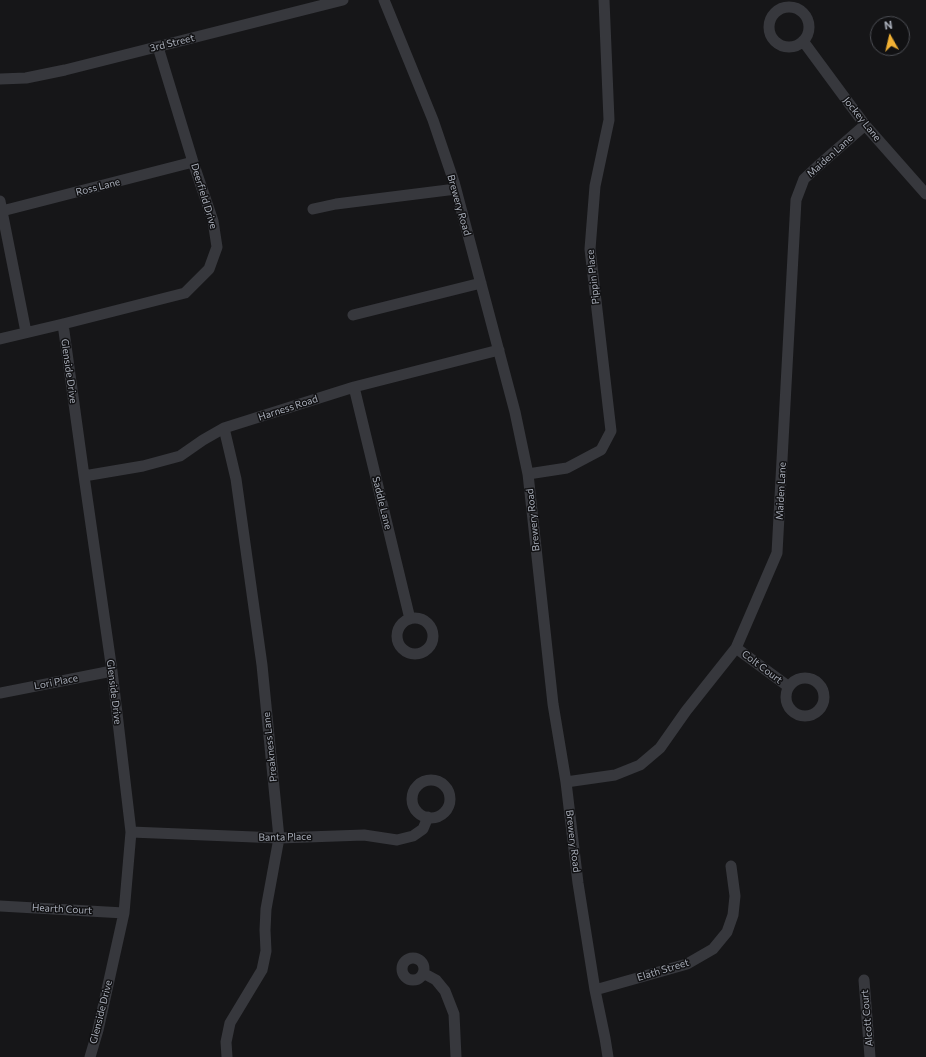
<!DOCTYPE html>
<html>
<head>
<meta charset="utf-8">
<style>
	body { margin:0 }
	#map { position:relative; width:926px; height:1057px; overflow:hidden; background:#161618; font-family:Commissioner,sans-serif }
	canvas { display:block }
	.north { position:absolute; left:870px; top:16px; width:40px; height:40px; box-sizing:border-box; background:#111113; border:1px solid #4d4f55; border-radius:50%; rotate:352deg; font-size:11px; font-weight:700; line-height:16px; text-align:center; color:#a8adb8 }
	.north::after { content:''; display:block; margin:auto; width:14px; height:18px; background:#f2b134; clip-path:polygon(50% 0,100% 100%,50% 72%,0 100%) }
</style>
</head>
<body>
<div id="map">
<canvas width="926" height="1057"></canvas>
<div class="north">N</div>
</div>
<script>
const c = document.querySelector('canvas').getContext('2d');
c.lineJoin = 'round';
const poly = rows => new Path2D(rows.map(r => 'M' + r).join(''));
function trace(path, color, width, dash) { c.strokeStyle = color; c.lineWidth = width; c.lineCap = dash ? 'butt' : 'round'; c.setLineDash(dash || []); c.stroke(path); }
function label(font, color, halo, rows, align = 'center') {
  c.font = font + ' Commissioner,sans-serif'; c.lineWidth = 3; c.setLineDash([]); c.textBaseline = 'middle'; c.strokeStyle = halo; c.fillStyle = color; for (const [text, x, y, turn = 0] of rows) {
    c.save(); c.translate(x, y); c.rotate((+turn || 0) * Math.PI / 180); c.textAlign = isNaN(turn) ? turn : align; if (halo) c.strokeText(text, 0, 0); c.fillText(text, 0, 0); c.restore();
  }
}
const minor = poly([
	[384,0,433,120,454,182,515,412,528,474,553,704,566,782,578,883,595,990,605,1038,608,1057],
	'769 27a20 20 0 1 1 40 0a20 20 0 1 1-40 0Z',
	[803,41,865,125,926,194],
	[0,79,26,78,65,70,343,0],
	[0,201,26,332],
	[313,209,336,204,456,189],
	[2,211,193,162],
	[353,315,481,283],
	[63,324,84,476,112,671,131,832,124,913,98,1030,90,1057],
	[0,339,63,324,185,293,209,269,217,247,213,221,193,162,158,47],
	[354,387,410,619],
	[224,428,236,479,262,665,279,838,266,909,265,930,266,951,262,970,230,1023,226,1042,227,1057],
	[528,474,567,468,601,450,611,431,590,249,595,186,609,120,604,0],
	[84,476,143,466,180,456,203,440,224,428,354,387,499,350],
	'397 636a18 18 0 1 1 36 0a18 18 0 1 1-36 0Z',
	[736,648,789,687],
	'786 697a19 19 0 1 1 38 0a19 19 0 1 1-38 0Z',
	[0,693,112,671],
	'412 799a19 19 0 1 1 38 0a19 19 0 1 1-38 0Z',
	[566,782,615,775,640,765,660,748,686,711,736,648,777,553,796,200,804,179,818,166,865,125],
	[131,832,279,838,364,835,397,840,413,836,423,829,428,817],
	[0,906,124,913],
	'402 969a11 11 0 1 1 22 0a11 11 0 1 1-22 0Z',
	[423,973,436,980,445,991,454,1014,456,1057],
	[864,980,870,1057],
	[595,990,687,964,713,949,727,932,733,915,735,896,731,866]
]);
const streetNames = [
	["3rd Street",172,43,-14],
	["Jockey Lane",862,119,51],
	["Maiden Lane",830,156,-42],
	["Ross Lane",98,187,-14],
	["Deerfield Drive",204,196,73],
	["Brewery Road",459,205,74],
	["Pippin Place",593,277,-96],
	["Glenside Drive",69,371,82],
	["Harness Road",288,408,-18],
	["Maiden Lane",781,491,-87],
	["Saddle Lane",382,503,76],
	["Brewery Road",533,520,-96],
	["Colt Court",762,667,37],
	["Lori Place",56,682,-11],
	["Glenside Drive",114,692,83],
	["Preakness Lane",270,747,-96],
	["Banta Place",285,837,-1],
	["Brewery Road",573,841,83],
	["Hearth Court",62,909,3],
	["Elath Street",663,970,-17],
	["Glenside Drive",101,1012,-76],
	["Alcott Court",867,1018,-95]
];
trace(minor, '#37383d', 11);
label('10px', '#a8adb8', '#111113', streetNames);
</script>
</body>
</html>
